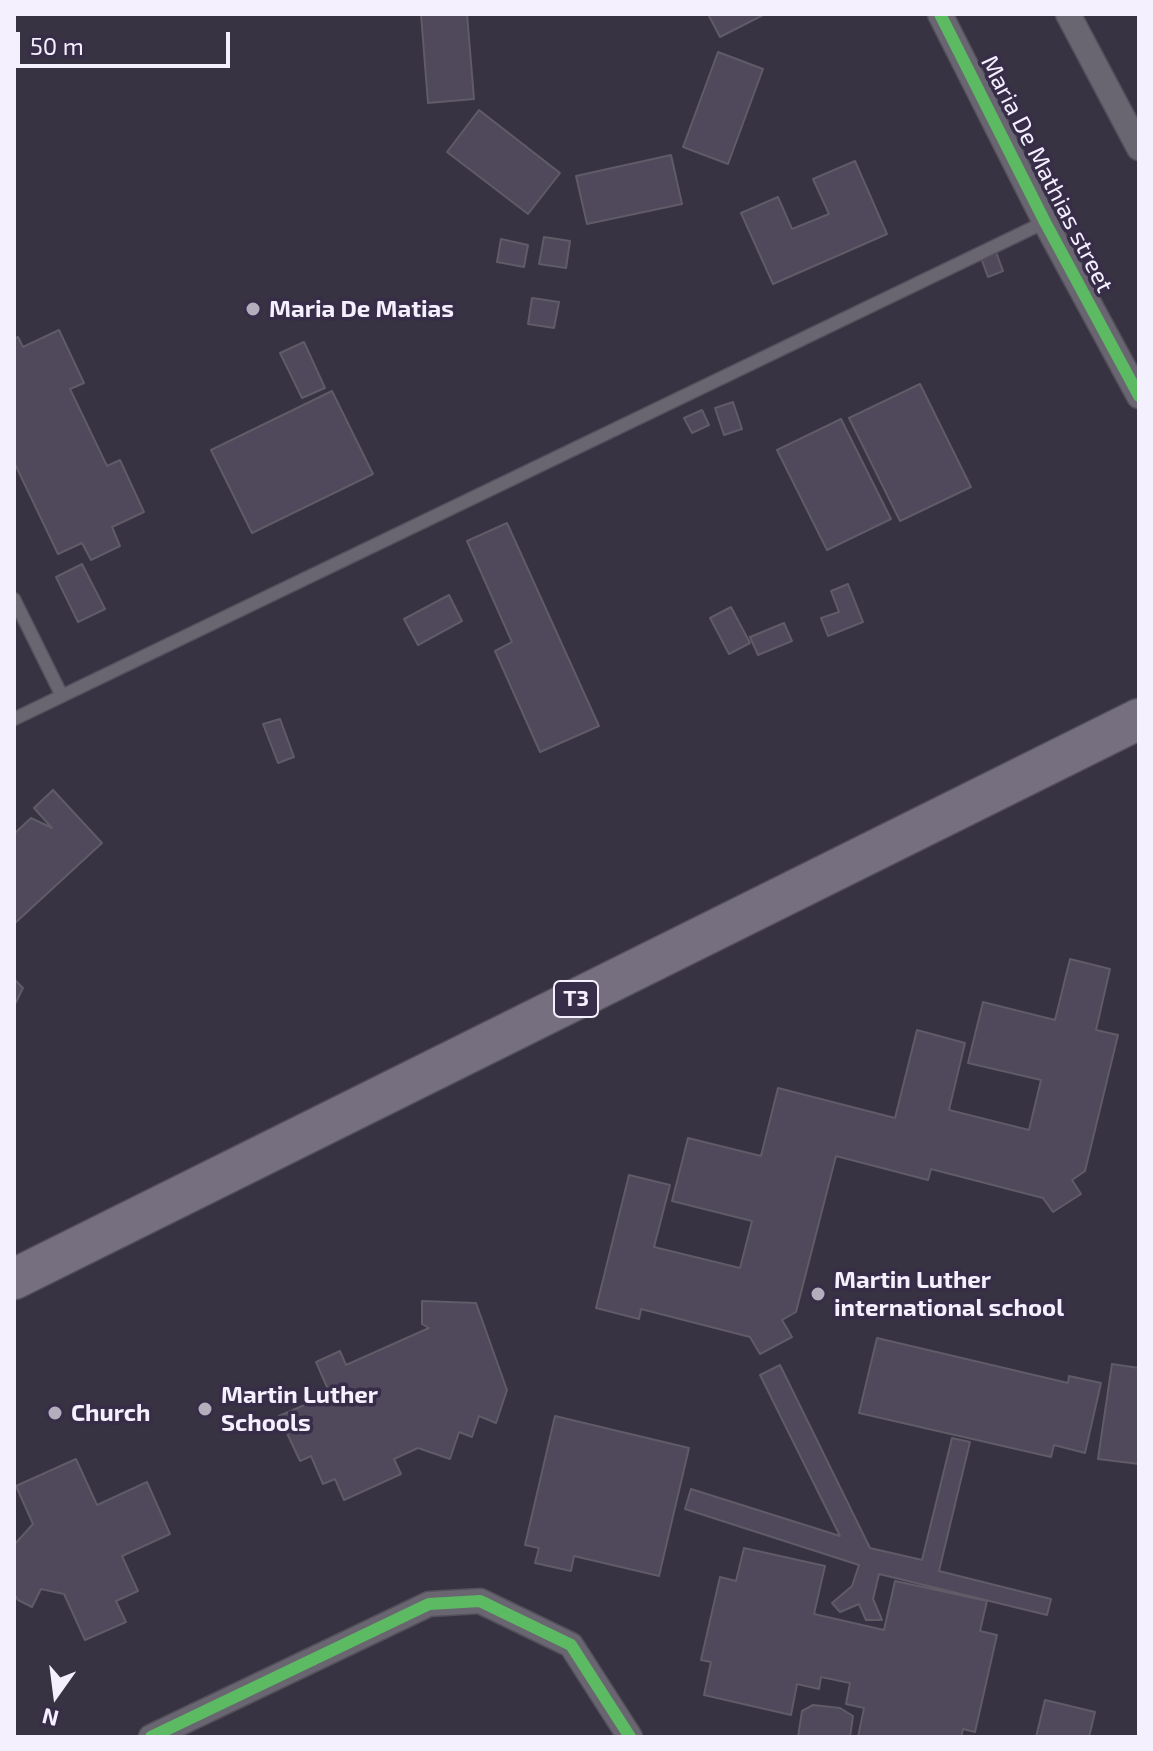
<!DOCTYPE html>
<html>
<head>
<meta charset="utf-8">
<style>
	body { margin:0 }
	#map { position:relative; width:1153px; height:1751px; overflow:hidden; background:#383342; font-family:"Exo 2",sans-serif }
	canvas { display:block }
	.frame { position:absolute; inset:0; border:16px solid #f4f0fe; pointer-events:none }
	.north { position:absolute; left:16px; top:1655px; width:80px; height:80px; -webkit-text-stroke:6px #372d48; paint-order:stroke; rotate:194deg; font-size:22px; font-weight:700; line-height:32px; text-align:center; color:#f4f0fe }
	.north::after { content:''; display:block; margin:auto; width:28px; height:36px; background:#f4f0fe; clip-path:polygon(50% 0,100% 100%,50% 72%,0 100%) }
	.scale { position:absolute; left:16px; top:32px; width:214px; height:36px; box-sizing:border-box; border:4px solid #f4f0fe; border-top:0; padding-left:10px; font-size:24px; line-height:28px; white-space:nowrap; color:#f4f0fe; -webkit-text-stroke:6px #372d48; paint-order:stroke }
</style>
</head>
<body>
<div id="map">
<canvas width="1153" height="1751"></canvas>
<div class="frame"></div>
<div class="north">N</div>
<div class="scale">50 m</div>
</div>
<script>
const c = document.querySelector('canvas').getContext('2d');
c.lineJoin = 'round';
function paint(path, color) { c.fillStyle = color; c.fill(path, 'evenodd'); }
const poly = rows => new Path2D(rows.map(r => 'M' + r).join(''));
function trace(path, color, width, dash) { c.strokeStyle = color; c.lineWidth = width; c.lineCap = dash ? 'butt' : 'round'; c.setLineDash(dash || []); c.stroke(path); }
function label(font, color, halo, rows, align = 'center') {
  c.font = font + ' "Exo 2",sans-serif'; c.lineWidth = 7; c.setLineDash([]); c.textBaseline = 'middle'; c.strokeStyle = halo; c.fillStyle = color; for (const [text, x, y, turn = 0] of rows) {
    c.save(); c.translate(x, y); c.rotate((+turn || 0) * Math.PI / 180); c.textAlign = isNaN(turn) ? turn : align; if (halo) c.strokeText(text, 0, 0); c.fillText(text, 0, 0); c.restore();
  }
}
const building = poly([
	[421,14,467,14,474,99,428,103,421,14],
	[708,14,765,14,720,37,708,14],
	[718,52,763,69,728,164,683,147,718,52],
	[479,110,560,173,528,214,447,152,479,110],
	[671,155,682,204,587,224,576,176,671,155],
	[855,161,887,234,773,284,741,213,778,197,792,229,829,214,813,179,855,161],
	[544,237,570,241,566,268,539,264,544,237],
	[501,239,528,245,524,267,497,262,501,239],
	[996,252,1003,271,988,277,981,258,996,252],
	[532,298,559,302,554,328,528,324,532,298],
	[59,330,84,383,70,389,107,466,120,460,144,512,112,527,120,546,91,560,82,543,58,554,14,462,14,339,18,337,23,347,59,330],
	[304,342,325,388,302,398,280,353,304,342],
	[920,384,971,487,900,521,849,418,920,384],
	[332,391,373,474,252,533,211,450,332,391],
	[733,402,742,429,724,435,715,408,733,402],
	[702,410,709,425,692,433,684,418,702,410],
	[841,419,891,519,827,550,777,450,841,419],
	[507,523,599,726,540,752,495,651,512,642,467,541,507,523],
	[82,564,105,609,78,622,56,577,82,564],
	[848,584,863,622,828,636,821,618,839,612,831,591,848,584],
	[449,595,462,621,418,645,404,619,449,595],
	[731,607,750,643,729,654,710,618,731,607],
	[784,623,792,641,758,655,750,637,784,623],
	[280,719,294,757,278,763,263,724,280,719],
	[53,790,102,843,14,924,14,834,31,818,52,828,34,808,53,790],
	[1070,959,1110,969,1096,1030,1118,1035,1085,1171,1072,1180,1081,1194,1053,1212,1043,1198,931,1169,928,1180,836,1156,796,1312,782,1320,792,1337,760,1354,750,1337,641,1309,639,1319,596,1308,629,1175,670,1185,654,1247,740,1268,752,1221,672,1201,688,1138,761,1156,778,1088,895,1118,917,1030,965,1043,949,1110,1029,1130,1041,1080,968,1063,983,1002,1055,1020,1070,959],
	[14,979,23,988,14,1006,14,979],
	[422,1301,476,1303,507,1390,496,1423,479,1416,472,1437,459,1432,450,1459,418,1448,394,1459,401,1474,344,1500,335,1479,323,1484,311,1456,300,1461,279,1416,330,1394,316,1362,340,1351,346,1365,429,1328,422,1324,422,1301],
	[877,1338,1068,1383,1069,1376,1101,1383,1085,1453,1054,1445,1051,1457,859,1413,877,1338],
	[1112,1364,1139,1368,1139,1464,1098,1459,1112,1364],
	[780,1365,870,1548,922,1560,952,1438,970,1442,939,1571,1051,1599,1047,1615,879,1574,873,1599,882,1620,866,1620,859,1604,840,1612,832,1603,852,1586,859,1565,685,1509,691,1489,840,1536,760,1375,780,1365],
	[555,1416,689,1448,659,1576,574,1556,571,1571,535,1563,539,1548,525,1545,555,1416],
	[76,1459,97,1505,147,1482,170,1534,122,1556,138,1591,116,1601,126,1622,85,1640,64,1594,41,1589,32,1607,18,1600,14,1594,14,1545,33,1524,16,1486,76,1459],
	[744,1548,825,1566,814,1614,884,1630,895,1581,987,1601,980,1631,997,1635,975,1732,963,1729,961,1737,858,1737,864,1708,846,1704,850,1683,821,1677,819,1689,797,1684,791,1715,704,1695,711,1662,701,1660,720,1577,736,1581,744,1548],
	[1045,1700,1095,1712,1089,1737,1036,1737,1045,1700],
	[813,1705,840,1708,853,1716,850,1737,798,1737,802,1711,813,1705]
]);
const service = poly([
	[14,599,62,696],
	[14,719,1045,222]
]);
const minor = poly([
	[940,14,1045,222,1139,396],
	[1068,14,1139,148],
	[151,1737,429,1604,480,1601,571,1645,630,1737]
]);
const trunk = poly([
	[14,1279,1139,719]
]);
const cycleway = poly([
	[940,14,1045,222,1139,396],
	[151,1737,429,1604,480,1601,571,1645,630,1737]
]);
const markers = [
	[253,309,8,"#b2aebc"],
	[818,1294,8,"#b2aebc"],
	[205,1409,8,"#b2aebc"],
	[55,1413,8,"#b2aebc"]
];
const shields = [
	[576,999,44]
];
const shieldNames = [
	["T3",576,999]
];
const streetNames = [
	["Maria De Mathias street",1047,174,63]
];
const poiNames = [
	["Maria De Matias",269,309],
	["Martin Luther",834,1280],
	["international school",834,1308],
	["Martin Luther",221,1395],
	["Schools",221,1423],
	["Church",71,1413]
];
paint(building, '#50485b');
trace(building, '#5f5b67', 2);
trace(service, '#534f5b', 15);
trace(minor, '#534f5b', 27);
trace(trunk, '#534f5b', 43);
trace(service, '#696571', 12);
trace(minor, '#696571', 24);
trace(trunk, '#766f80', 40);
trace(cycleway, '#5cba63', 12);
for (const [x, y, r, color] of markers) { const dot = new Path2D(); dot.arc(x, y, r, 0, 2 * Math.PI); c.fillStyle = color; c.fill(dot); trace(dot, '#372d48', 3); }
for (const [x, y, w] of shields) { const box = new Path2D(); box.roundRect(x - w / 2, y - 18, w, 36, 6); c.fillStyle = '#372d48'; c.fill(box); trace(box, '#f4f0fe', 2); }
label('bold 22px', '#f4f0fe', null, shieldNames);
label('24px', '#f4f0fe', '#372d48', streetNames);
label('bold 24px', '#f4f0fe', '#372d48', poiNames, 'left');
</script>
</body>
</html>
